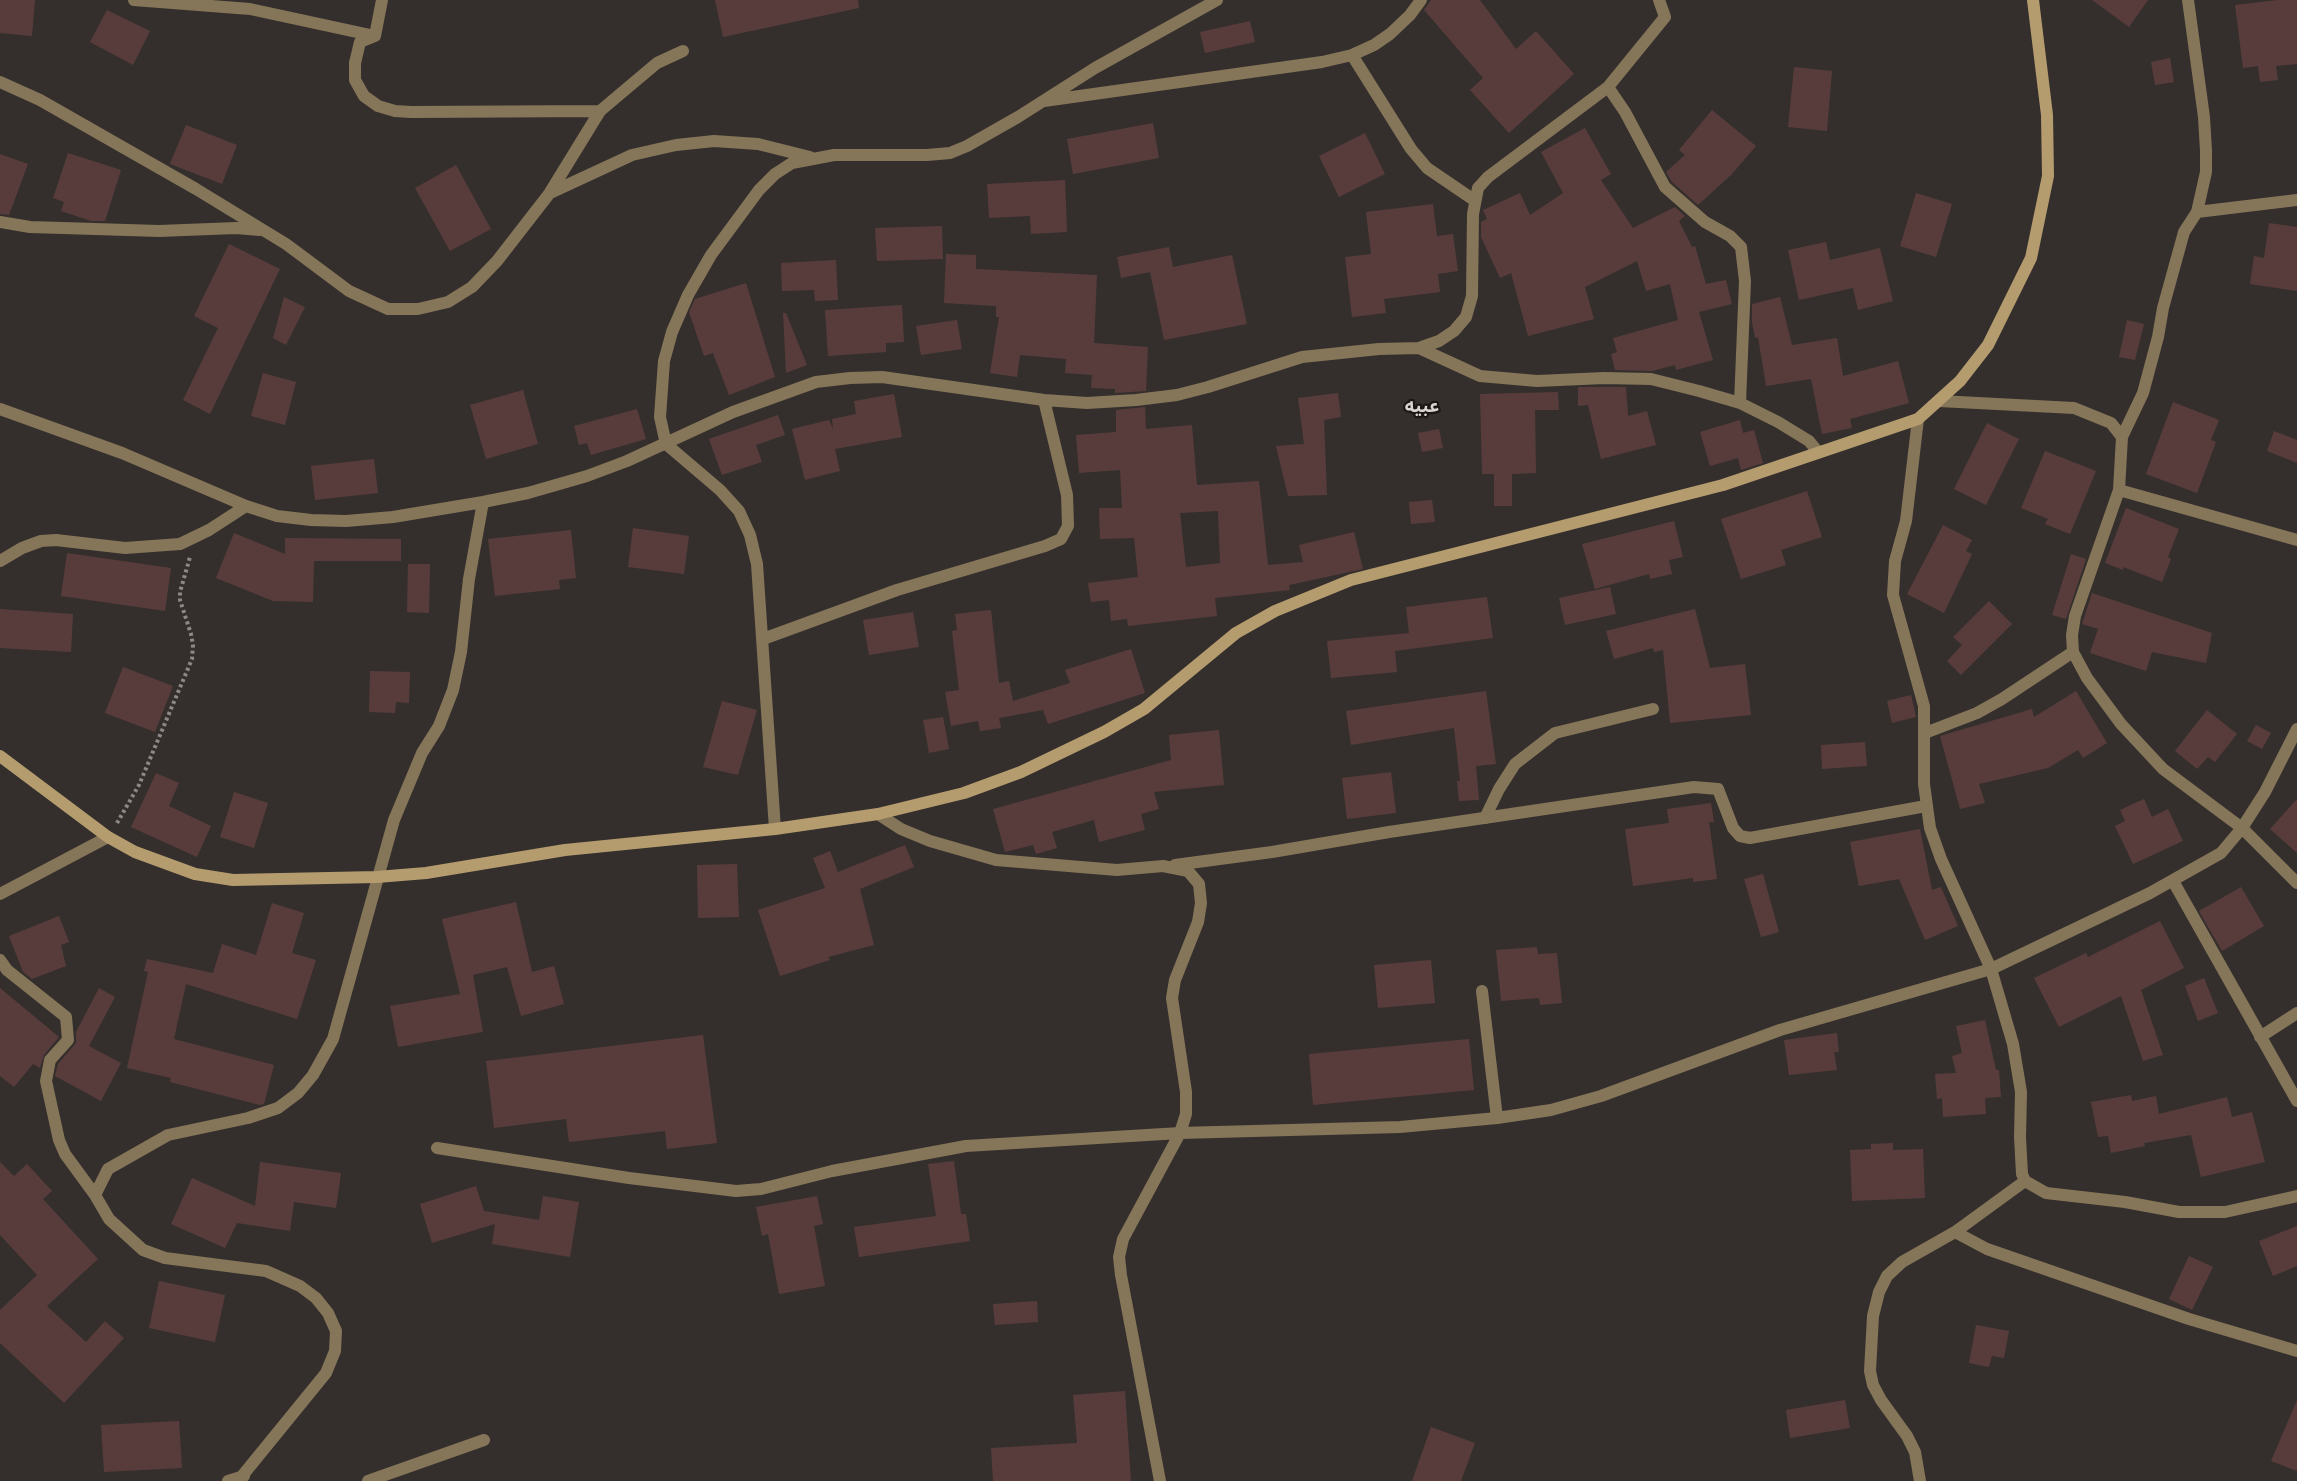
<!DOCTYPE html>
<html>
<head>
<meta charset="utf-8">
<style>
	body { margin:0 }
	canvas { display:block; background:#342f2c }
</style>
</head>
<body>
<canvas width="2297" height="1481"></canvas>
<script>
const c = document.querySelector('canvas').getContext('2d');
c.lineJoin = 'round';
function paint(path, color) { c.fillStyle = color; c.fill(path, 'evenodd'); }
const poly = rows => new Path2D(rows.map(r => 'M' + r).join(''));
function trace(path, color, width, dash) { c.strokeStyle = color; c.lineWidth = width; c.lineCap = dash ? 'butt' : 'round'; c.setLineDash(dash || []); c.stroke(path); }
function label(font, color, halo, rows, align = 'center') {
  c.font = font + ' "Open Sans","Noto Sans Arabic",sans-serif'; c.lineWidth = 4.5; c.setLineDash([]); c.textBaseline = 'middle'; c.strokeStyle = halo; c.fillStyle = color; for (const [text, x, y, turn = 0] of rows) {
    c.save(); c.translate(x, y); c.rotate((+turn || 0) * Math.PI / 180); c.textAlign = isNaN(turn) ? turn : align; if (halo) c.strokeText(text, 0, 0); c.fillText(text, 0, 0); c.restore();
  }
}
const building = poly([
	[0,0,35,0,32,36,0,33],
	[715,0,858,0,859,8,723,37],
	[1431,0,1480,0,1516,49,1536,31,1574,74,1509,133,1470,90,1483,78,1424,10],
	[2092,0,2148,0,2129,27],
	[2278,0,2297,0,2297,64,2276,66,2278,80,2260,82,2258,66,2243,68,2235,5],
	[107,10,150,31,133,65,90,42],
	[1250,21,1255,42,1205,53,1200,32],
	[2170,58,2174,82,2155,85,2151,62],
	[1794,67,1832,71,1827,131,1788,127],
	[1712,110,1756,146,1732,174,1698,205,1672,182,1666,172,1685,155,1679,150],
	[1153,123,1159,158,1073,174,1067,139],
	[186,125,237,145,222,184,170,164],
	[1585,128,1611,174,1601,180,1633,228,1675,207,1685,216,1679,221,1692,247,1695,246,1706,284,1726,280,1732,304,1699,312,1713,360,1676,370,1675,365,1652,371,1615,370,1611,354,1617,352,1613,338,1678,320,1670,284,1646,291,1637,261,1585,287,1594,319,1528,336,1511,273,1500,278,1481,237,1481,222,1487,219,1483,210,1520,193,1530,215,1563,193,1541,152],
	[1365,133,1385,174,1339,197,1319,156],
	[68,153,121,170,105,221,91,221,61,211,64,202,53,198],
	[0,154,28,164,9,215,0,214],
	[456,165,491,229,450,251,415,188],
	[1065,180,1067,232,1031,234,1030,216,989,218,987,184],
	[1916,193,1952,204,1936,257,1900,246],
	[1433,204,1437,236,1453,234,1458,271,1438,274,1440,292,1384,299,1386,313,1352,317,1345,257,1371,254,1366,212],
	[2269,223,2297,227,2297,291,2250,284,2254,256,2264,258],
	[942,226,943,259,877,261,875,228],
	[1826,242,1830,260,1880,248,1893,301,1858,310,1853,288,1799,300,1788,250],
	[229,244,280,269,210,414,183,400,218,328,194,316],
	[1169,247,1173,267,1232,255,1247,324,1164,340,1150,272,1121,278,1117,257],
	[946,254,976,255,976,269,1097,275,1094,343,1148,347,1146,391,1115,393,1115,389,1091,388,1092,375,1065,373,1066,359,1020,355,1017,377,990,373,999,317,996,317,996,306,944,303],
	[836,260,838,300,815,301,814,290,782,291,781,263],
	[746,283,775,377,729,395,713,353,704,356,689,312,695,299],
	[284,297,305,307,286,345,273,338],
	[1780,297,1792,345,1837,338,1843,376,1898,361,1909,403,1850,419,1852,428,1822,434,1811,379,1766,386,1758,337,1755,338,1752,322,1752,304],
	[902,305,904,342,886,343,886,352,828,356,825,310],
	[783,313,786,313,807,365,786,373],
	[957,320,962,349,921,355,916,326],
	[2127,320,2144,324,2135,360,2119,357],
	[263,373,296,382,285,425,251,416],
	[1578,387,1626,387,1628,416,1647,411,1656,445,1601,459,1588,405,1578,406],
	[523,390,538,444,486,459,470,405],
	[1558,392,1559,410,1535,410,1536,473,1512,474,1512,506,1494,506,1494,474,1482,474,1480,394],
	[1338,393,1341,417,1324,420,1327,495,1288,496,1276,446,1304,444,1298,398],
	[894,394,902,437,835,449,840,471,805,480,792,429,829,420,833,429,832,419,856,414,854,401],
	[2173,402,2219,420,2211,440,2216,442,2197,493,2146,474],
	[1145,407,1146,429,1192,425,1197,485,1259,481,1268,565,1303,562,1299,545,1354,532,1363,569,1289,585,1290,590,1215,598,1217,616,1128,626,1127,619,1111,621,1109,600,1091,602,1088,583,1138,577,1134,538,1100,539,1099,508,1122,508,1120,470,1079,473,1076,435,1116,432,1116,410],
	[1218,511,1220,563,1186,567,1180,513],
	[637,409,646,439,591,455,587,443,579,445,574,426],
	[778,415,785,435,756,445,762,462,722,475,709,439],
	[1740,420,1743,433,1754,430,1763,463,1741,470,1738,458,1710,466,1700,432],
	[1987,423,2019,439,1986,505,1954,489],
	[1439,429,1443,448,1422,452,1418,433],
	[2274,431,2297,440,2297,463,2267,451],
	[2045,451,2096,471,2070,534,2045,524,2048,519,2021,508],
	[374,459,378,493,315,500,311,466],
	[1807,491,1822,537,1781,550,1786,565,1741,579,1721,519],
	[1432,500,1435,522,1411,524,1409,502],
	[2126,508,2179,529,2168,557,2171,559,2162,582,2123,567,2123,570,2105,563],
	[1674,521,1683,557,1669,560,1672,574,1650,579,1649,574,1595,589,1582,544],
	[1943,525,1972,540,1966,551,1972,554,1944,613,1907,594],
	[633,528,689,536,684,574,628,567],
	[571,530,576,578,559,580,560,589,495,596,488,539],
	[234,533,285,554,285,538,401,539,401,561,314,561,313,602,273,601,216,578],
	[67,553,171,568,165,611,61,596],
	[2071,554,2086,559,2066,619,2052,615],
	[408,564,430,564,429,613,407,612],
	[1610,587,1616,614,1565,625,1559,598],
	[2092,593,2212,633,2206,663,2152,652,2146,671,2090,653,2098,629,2082,624],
	[1487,597,1493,638,1395,651,1397,672,1331,678,1327,641,1409,633,1406,607],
	[1989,601,2012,624,1961,675,1947,661,1962,645,1953,637],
	[0,609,73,614,71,652,0,648],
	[1695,609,1710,668,1745,664,1751,715,1670,723,1663,650,1654,652,1653,648,1614,659,1606,631],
	[991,610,999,683,1009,681,1013,701,1070,683,1065,670,1131,649,1145,693,1048,724,1043,710,999,718,1001,728,980,731,978,721,951,726,945,692,959,690,952,631,957,630,955,614],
	[913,612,919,647,869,655,863,620],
	[123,667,173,686,155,732,105,713],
	[370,671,410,672,409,703,396,702,395,713,369,712],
	[1486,691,1496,764,1476,766,1479,800,1459,801,1457,781,1460,781,1454,728,1351,745,1346,711],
	[2076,691,2107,743,2083,758,2078,750,2048,768,1979,784,1985,803,1960,809,1940,736,2032,709,2034,717],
	[1911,695,1916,717,1892,723,1887,701],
	[722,701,757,710,738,775,703,767],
	[2207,710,2237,734,2215,762,2208,757,2197,769,2175,751],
	[943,717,949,749,929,753,923,720],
	[2256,725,2271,733,2262,749,2247,741],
	[1219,730,1224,785,1154,792,1159,809,1141,814,1145,830,1099,842,1094,820,1052,832,1057,848,1036,854,1033,845,1005,852,993,809,1171,760,1169,735],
	[1865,742,1867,766,1822,769,1821,745],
	[1391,772,1396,813,1347,819,1342,778],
	[156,773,179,783,169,806,211,826,197,857,131,827],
	[234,792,268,803,254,848,220,837],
	[2144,799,2152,817,2168,809,2183,841,2133,864,2115,826,2125,821,2120,810],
	[2297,799,2297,853,2270,829],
	[1711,803,1714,822,1709,822,1717,879,1693,882,1693,878,1633,886,1625,829,1669,823,1667,809],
	[1920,829,1932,890,1941,887,1958,926,1925,940,1899,879,1859,886,1850,842],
	[905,845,914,867,860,889,874,945,828,957,830,960,780,976,758,910,825,888,813,858,830,851,838,872],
	[737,864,739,917,698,918,697,865],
	[1763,874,1779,932,1761,937,1744,879],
	[2241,887,2264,926,2222,951,2199,911],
	[516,902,532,972,554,966,564,1004,521,1016,507,967,473,975,483,1032,398,1047,390,1006,460,994,442,919],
	[272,903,304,913,292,953,316,960,297,1019,186,984,174,1039,274,1065,264,1104,260,1105,170,1082,171,1078,127,1068,148,972,144,971,147,959,213,973,222,944,256,955],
	[59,916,69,942,61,945,66,966,32,979,23,972,9,936],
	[2160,921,2184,968,2141,990,2163,1055,2143,1061,2121,996,2059,1027,2034,978,2086,953,2088,957],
	[1537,947,1538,954,1557,953,1562,1003,1540,1005,1539,998,1501,1001,1496,950],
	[1431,960,1435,1003,1378,1008,1374,965],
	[2204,978,2218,1013,2198,1021,2185,986],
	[0,988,59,1037,44,1055,40,1068,33,1064,14,1087,0,1076],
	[99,988,115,997,89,1046,121,1063,101,1101,55,1076,58,1064,76,1043,76,1032],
	[1985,1020,1996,1070,1999,1070,2001,1097,1985,1098,1986,1114,1943,1117,1942,1098,1937,1099,1935,1074,1956,1073,1952,1056,1962,1053,1956,1026],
	[1837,1033,1839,1052,1834,1052,1837,1070,1789,1075,1784,1040],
	[703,1035,717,1143,667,1149,665,1131,569,1142,566,1119,494,1128,486,1061],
	[1469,1039,1474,1090,1313,1105,1309,1054],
	[2131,1095,2132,1101,2156,1096,2159,1114,2227,1097,2232,1117,2252,1112,2265,1162,2201,1177,2191,1135,2144,1143,2145,1146,2111,1153,2108,1136,2098,1137,2091,1102],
	[1893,1143,1893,1150,1923,1149,1925,1198,1852,1201,1850,1150,1871,1149,1871,1144],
	[954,1161,961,1214,966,1214,970,1241,859,1257,854,1227,936,1216,928,1164],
	[0,1162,14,1176,27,1164,52,1191,43,1199,98,1259,47,1306,86,1342,105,1321,124,1338,64,1403,0,1343,0,1310,37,1275,0,1235],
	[260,1162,341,1173,336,1208,294,1202,290,1231,237,1223,225,1248,171,1224,192,1178,255,1206],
	[476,1186,484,1211,539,1220,543,1196,579,1202,570,1257,492,1244,495,1224,432,1243,420,1204],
	[817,1196,823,1224,814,1226,825,1286,779,1294,768,1234,762,1236,756,1207],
	[2297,1226,2297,1266,2273,1276,2259,1241],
	[2189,1256,2213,1267,2192,1310,2169,1299],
	[159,1281,225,1295,215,1342,149,1328],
	[1037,1301,1038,1322,995,1325,993,1304],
	[1976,1325,2009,1331,2004,1358,1992,1356,1989,1367,1969,1363],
	[1125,1391,1131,1481,993,1481,991,1448,1077,1443,1073,1395],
	[1845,1400,1850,1428,1790,1438,1786,1410],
	[2297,1400,2297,1471,2271,1461],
	[179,1421,182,1468,104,1472,101,1425],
	[1431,1427,1475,1443,1461,1481,1412,1481]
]);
const path = poly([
	[117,823,139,785,192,659,193,645,191,634,180,600,180,592,190,557]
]);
const service = poly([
	[1485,818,1499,789,1515,764,1555,733,1653,709],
	[1482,991,1497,1118],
	[228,1481,244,1476]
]);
const minor = poly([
	[134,0,250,9,375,36],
	[382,0,375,36,360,42,355,63,355,80,364,96,378,106,395,111,411,112,600,111],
	[2188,0,2204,117,2206,151,2206,172,2197,212],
	[1352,55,1411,149,1427,168,1474,200],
	[0,82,40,100,196,189,286,244,349,291,388,309,418,309,448,302,472,287,497,261,549,194,600,111,657,63,683,51],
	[1608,87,1625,112,1665,187,1705,222,1730,236,1741,247,1745,281,1740,403],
	[1044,101,1322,62,1352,55,1374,45,1390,34,1410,15,1421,0],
	[550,193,632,155,676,145,714,141,758,144,810,157],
	[2297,200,2197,212,2184,232,2163,308,2158,337,2143,393,2122,437,2119,490,2075,616,2072,635,2073,652,2087,678,2121,724,2163,769,2242,828,2297,883],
	[0,222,30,227,159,231,236,228,260,230],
	[1419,348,1480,376,1537,381,1604,378,1651,379,1699,391,1740,403,1778,422,1809,441,1818,452],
	[1939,401,2074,408,2111,423,2122,437],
	[0,409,122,453,246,506,277,516,311,520,346,521,393,517,483,502,528,493,587,476,627,461,733,412,816,382,850,378,882,377,1044,400,1087,403,1136,400,1177,395,1208,387,1302,357,1379,349,1419,348,1439,341,1454,331,1466,317,1472,296,1473,214,1478,188,1488,177,1608,87,1665,17,1659,0],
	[1918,419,1906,521,1895,561,1893,595,1924,706,1924,784,1930,828,1941,859,1991,969,2013,1044,2021,1092,2020,1137,2022,1174,2025,1181,2046,1193,2125,1202,2179,1212,2225,1212,2297,1196],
	[2119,490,2297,540],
	[0,561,22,548,41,541,56,540,125,548,180,544,209,530,246,506],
	[763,639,897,590,1045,546,1061,539,1068,526,1067,495,1044,400],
	[1925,733,1977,713,2002,699,2073,652],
	[878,814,901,829,930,841,996,860,1117,870,1163,866,1188,871,1199,884,1201,903,1198,922,1175,980,1172,998,1186,1092,1186,1114,1180,1133,1123,1239,1119,1257,1121,1275,1160,1481],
	[775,829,757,564,750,535,739,511,720,490,666,444,660,417,664,361,672,332,688,295,711,255,759,190,775,174,792,163,834,155,927,155,950,153,967,146,1018,117,1095,68,1217,0],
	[1175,865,1272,852,1389,832,1694,787,1718,789,1733,828,1740,836,1750,838,1926,806],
	[2173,881,2297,1101],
	[0,894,108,837],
	[0,960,7,970,66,1017,68,1040,50,1060,46,1081,59,1140,65,1154,95,1195],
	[2260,1037,2297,1013],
	[437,1148,629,1178,736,1191,761,1189,832,1171,966,1146,1180,1133,1400,1127,1497,1118,1551,1110,1601,1096,1780,1030,1991,969,2150,893,2221,853,2242,828,2265,792,2297,729],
	[2025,1181,1955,1232,1987,1249,2189,1319,2297,1351],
	[238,1481,326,1373,335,1351,336,1331,328,1313,316,1298,300,1286,266,1271,165,1258,143,1250,109,1219,95,1195,108,1169,168,1135,248,1118,278,1108,298,1093,313,1075,333,1039,394,820,422,753,439,726,453,690,461,652,469,579,483,502],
	[368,1481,484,1440],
	[1920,1481,1915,1452,1907,1436,1881,1400,1873,1385,1870,1371,1873,1316,1879,1292,1887,1276,1902,1262,1955,1232]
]);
const secondary = poly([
	[0,756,108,837,135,852,195,874,233,880,377,877,426,873,565,850,775,829,878,814,964,793,1021,772,1104,732,1144,709,1236,633,1275,611,1351,580,1723,485,1918,419,1960,381,1988,345,2031,258,2048,176,2047,115,2033,0]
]);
const quarterNames = [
	["عبيه",1422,407]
];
paint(building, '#583c3b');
trace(path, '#8d8987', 4, [3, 3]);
trace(service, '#857559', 12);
trace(minor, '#857559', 12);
trace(secondary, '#b59c6f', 12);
label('bold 18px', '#dad3cf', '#1a1716', quarterNames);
</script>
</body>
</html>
